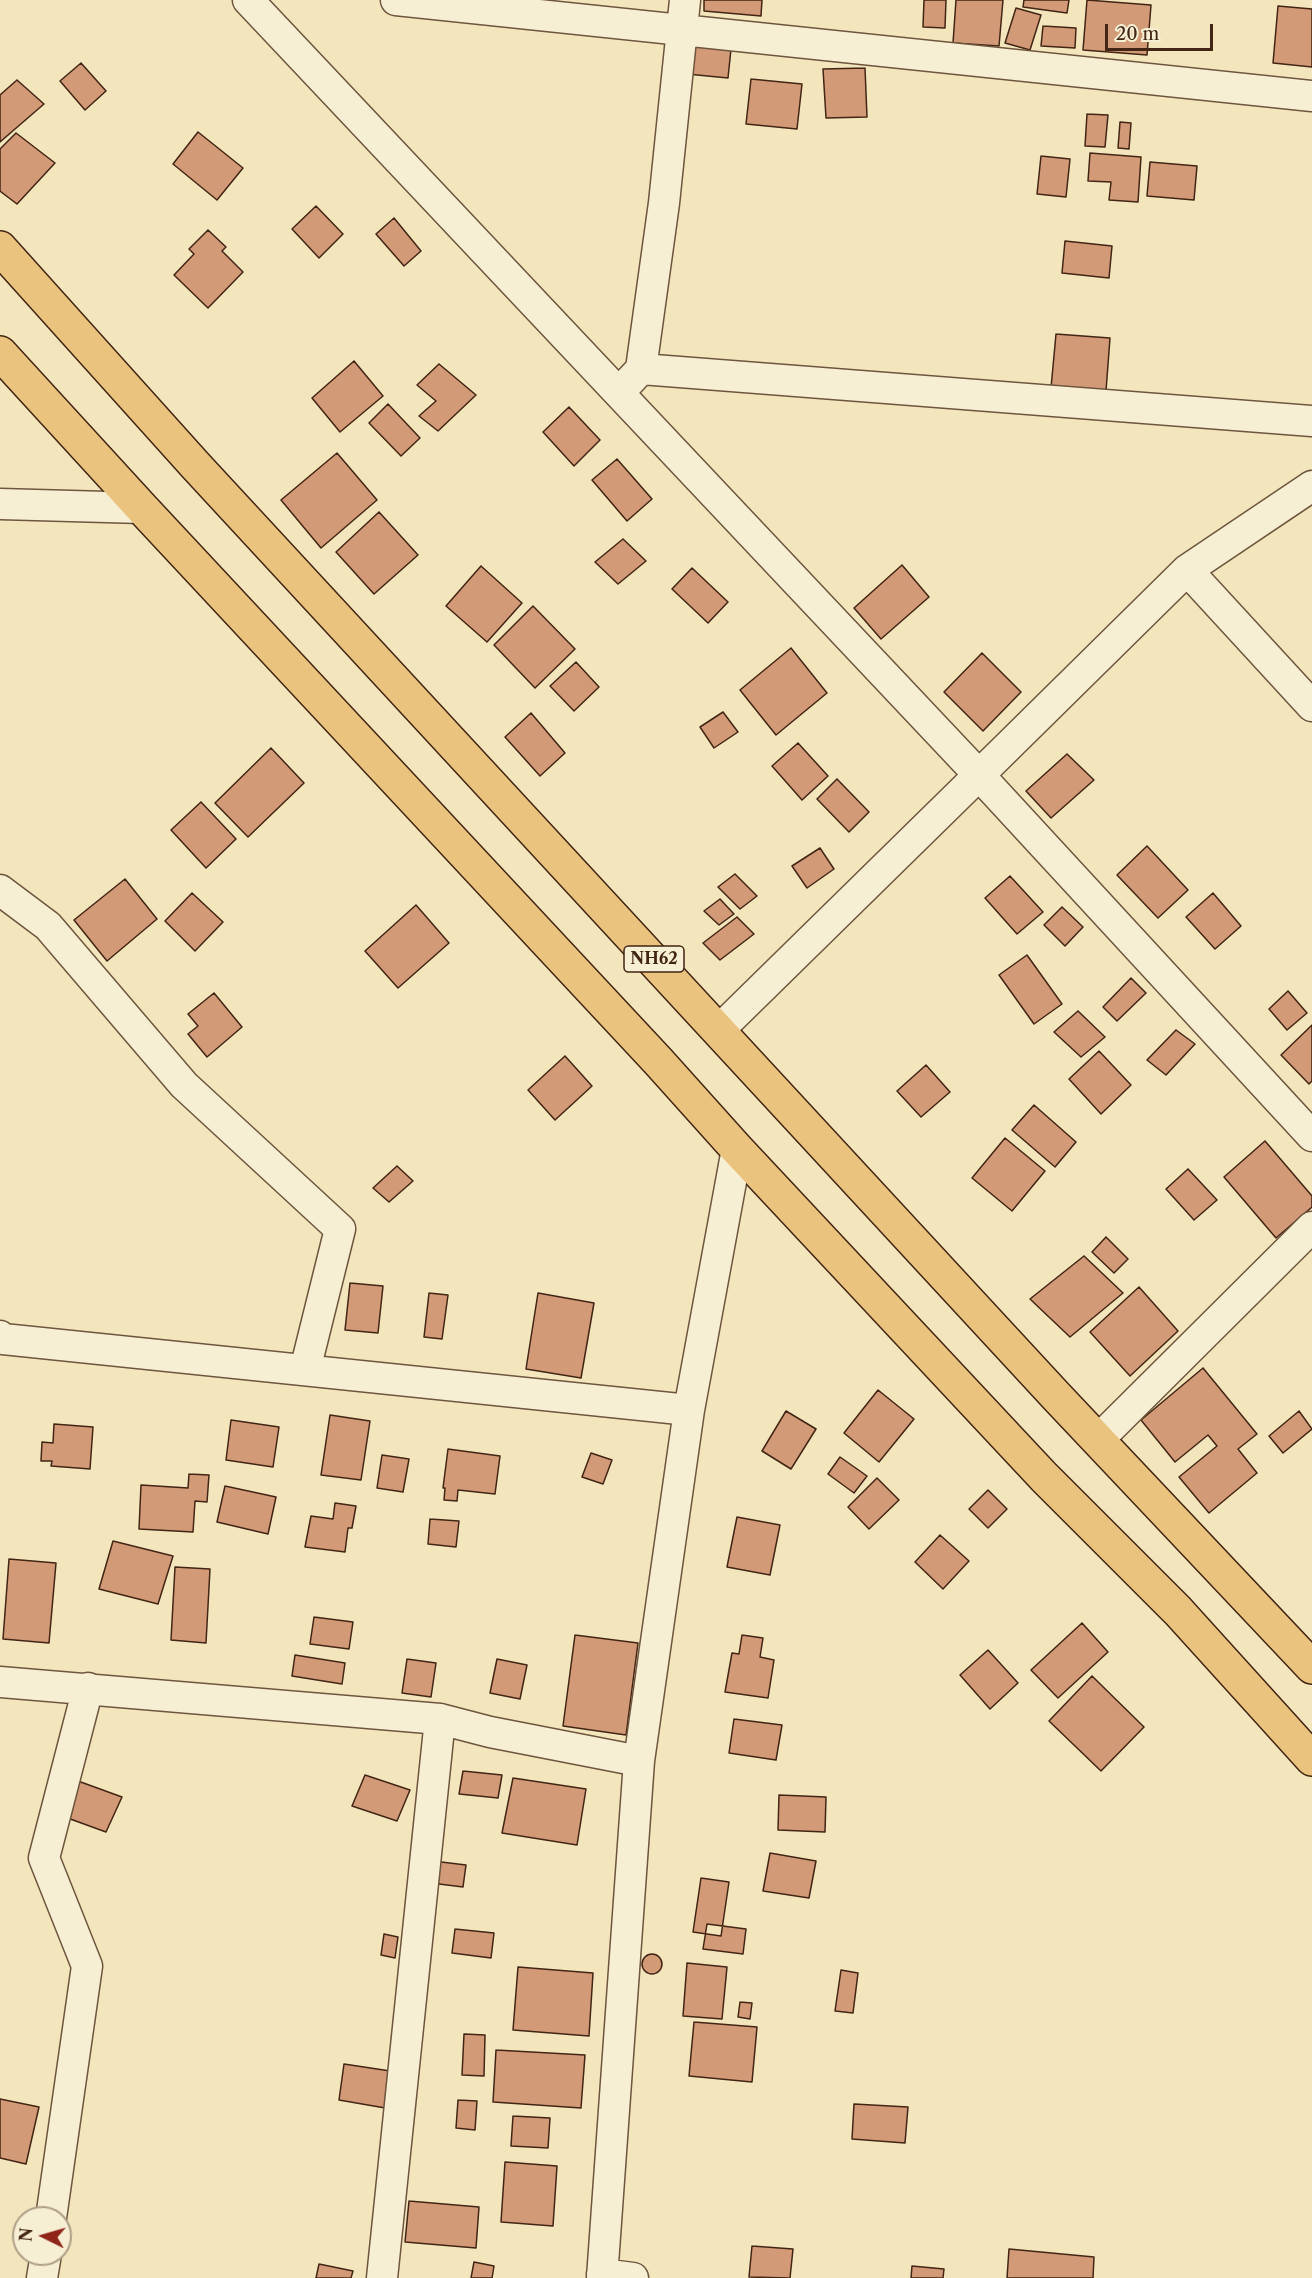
<!DOCTYPE html>
<html>
<head>
<meta charset="utf-8">
<style>
	body { margin:0 }
	#map { position:relative; width:1312px; height:2278px; overflow:hidden; background:#f3e6bd; font-family:"Libre Caslon Text",serif }
	canvas { display:block }
	.north { position:absolute; left:12px; top:2206px; width:60px; height:60px; box-sizing:border-box; background:#f7efd4; border:2px solid #af9e87; border-radius:50%; rotate:275deg; font-size:16px; font-weight:700; line-height:24px; text-align:center; color:#422514 }
	.north::after { content:''; display:block; margin:auto; width:21px; height:27px; background:#8f2418; clip-path:polygon(50% 0,100% 100%,50% 72%,0 100%) }
	.scale { position:absolute; left:1105px; top:24px; width:108px; height:27px; box-sizing:border-box; border:3px solid #422514; border-top:0; padding-left:8px; font-size:18px; line-height:21px; white-space:nowrap; color:#422514; -webkit-text-stroke:4px #f7efd4; paint-order:stroke }
</style>
</head>
<body>
<div id="map">
<canvas width="1312" height="2278"></canvas>
<div class="north">N</div>
<div class="scale">20 m</div>
</div>
<script>
const c = document.querySelector('canvas').getContext('2d');
c.lineJoin = 'round';
function paint(path, color) { c.fillStyle = color; c.fill(path, 'evenodd'); }
const poly = rows => new Path2D(rows.map(r => 'M' + r).join(''));
function trace(path, color, width, dash) { c.strokeStyle = color; c.lineWidth = width; c.lineCap = dash ? 'butt' : 'round'; c.setLineDash(dash || []); c.stroke(path); }
function label(font, color, halo, rows, align = 'center') {
  c.font = font + ' "Libre Caslon Text",serif'; c.lineWidth = 6; c.setLineDash([]); c.textBaseline = 'middle'; c.strokeStyle = halo; c.fillStyle = color; for (const [text, x, y, turn = 0] of rows) {
    c.save(); c.translate(x, y); c.rotate((+turn || 0) * Math.PI / 180); c.textAlign = isNaN(turn) ? turn : align; if (halo) c.strokeText(text, 0, 0); c.fillText(text, 0, 0); c.restore();
  }
}
const building = poly([
	[704,0,762,0,761,16,704,11,704,0],
	[924,0,946,0,945,28,923,27,924,0],
	[956,0,1003,0,999,46,953,43,956,0],
	[1024,0,1069,0,1067,13,1023,7,1024,0],
	[1087,0,1151,5,1147,55,1083,50,1087,0],
	[1278,6,1312,9,1312,67,1273,63,1278,6],
	[1016,8,1041,15,1030,50,1005,43,1016,8],
	[1043,26,1076,28,1075,48,1041,46,1043,26],
	[690,45,731,49,728,78,687,74,690,45],
	[81,63,106,91,85,110,60,81,81,63],
	[865,68,867,117,826,118,823,69,865,68],
	[751,79,802,84,797,129,746,124,751,79],
	[17,80,44,104,0,142,0,95,17,80],
	[1087,114,1108,115,1105,147,1085,146,1087,114],
	[1120,122,1131,123,1129,149,1118,148,1120,122],
	[198,132,243,168,217,200,173,164,198,132],
	[16,133,55,163,17,204,0,191,0,149,16,133],
	[1090,153,1141,157,1138,202,1109,200,1111,182,1088,181,1090,153],
	[1041,156,1070,159,1066,197,1037,194,1041,156],
	[1150,162,1197,166,1194,200,1147,196,1150,162],
	[316,206,343,234,319,258,292,229,316,206],
	[394,218,421,251,404,266,376,234,394,218],
	[208,230,226,247,222,251,243,272,208,308,174,275,194,254,189,249,208,230],
	[1065,241,1112,246,1109,278,1062,273,1065,241],
	[1056,334,1110,338,1106,391,1051,388,1056,334],
	[354,361,383,396,340,432,312,398,354,361],
	[439,364,476,395,438,431,419,416,436,401,417,385,439,364],
	[388,404,420,438,401,456,369,423,388,404],
	[569,407,600,440,574,466,543,432,569,407],
	[337,453,377,500,321,548,281,500,337,453],
	[617,459,652,499,627,521,592,480,617,459],
	[379,512,418,555,374,594,336,552,379,512],
	[623,539,646,561,618,584,595,562,623,539],
	[902,565,929,597,881,639,854,608,902,565],
	[481,566,522,603,487,642,446,606,481,566],
	[692,568,728,602,708,623,672,589,692,568],
	[533,606,575,649,535,688,494,645,533,606],
	[791,648,827,693,776,735,740,690,791,648],
	[982,653,1021,692,983,731,944,692,982,653],
	[576,662,599,687,574,711,550,686,576,662],
	[723,712,738,732,714,748,700,727,723,712],
	[531,713,565,753,540,776,505,737,531,713],
	[798,743,828,776,802,800,772,766,798,743],
	[271,748,304,783,248,837,215,803,271,748],
	[1067,754,1094,780,1051,818,1026,791,1067,754],
	[837,779,869,812,849,832,817,799,837,779],
	[201,802,236,839,206,868,171,830,201,802],
	[1147,846,1188,890,1158,918,1117,875,1147,846],
	[820,848,834,869,807,888,792,866,820,848],
	[735,874,757,896,740,909,718,887,735,874],
	[1010,876,1043,912,1017,934,985,898,1010,876],
	[125,879,157,919,107,961,74,920,125,879],
	[192,893,223,922,195,951,165,921,192,893],
	[1213,893,1241,926,1215,949,1186,917,1213,893],
	[720,899,734,914,719,925,704,911,720,899],
	[416,905,449,943,398,988,365,951,416,905],
	[1062,907,1083,927,1065,946,1044,925,1062,907],
	[737,917,754,934,720,960,703,943,737,917],
	[1027,955,1062,1004,1034,1024,999,975,1027,955],
	[1131,978,1146,993,1117,1021,1103,1007,1131,978],
	[1288,991,1307,1013,1287,1030,1269,1009,1288,991],
	[214,993,242,1027,207,1057,188,1034,198,1026,188,1014,214,993],
	[1078,1011,1105,1037,1081,1057,1054,1032,1078,1011],
	[1312,1025,1312,1081,1309,1084,1281,1055,1312,1025],
	[1176,1030,1195,1044,1166,1075,1147,1060,1176,1030],
	[1099,1051,1131,1085,1101,1114,1069,1079,1099,1051],
	[565,1056,592,1086,555,1120,528,1090,565,1056],
	[926,1065,950,1092,921,1117,897,1091,926,1065],
	[1034,1105,1076,1142,1055,1167,1012,1130,1034,1105],
	[1005,1138,1045,1171,1012,1211,972,1178,1005,1138],
	[1265,1141,1312,1196,1312,1207,1276,1238,1224,1177,1265,1141],
	[397,1166,413,1181,389,1202,373,1188,397,1166],
	[1188,1169,1217,1200,1194,1220,1166,1189,1188,1169],
	[1106,1237,1128,1259,1114,1273,1092,1252,1106,1237],
	[1084,1256,1123,1293,1070,1337,1030,1299,1084,1256],
	[350,1283,383,1286,378,1333,345,1330,350,1283],
	[1139,1287,1178,1331,1130,1376,1090,1332,1139,1287],
	[429,1293,448,1295,442,1339,424,1337,429,1293],
	[538,1293,594,1303,581,1378,526,1369,538,1293],
	[1203,1368,1257,1434,1238,1449,1257,1473,1209,1513,1179,1477,1217,1446,1208,1435,1175,1462,1141,1420,1203,1368],
	[878,1390,914,1419,879,1462,844,1433,878,1390],
	[786,1411,816,1429,791,1469,762,1451,786,1411],
	[1299,1411,1312,1429,1283,1453,1269,1436,1299,1411],
	[330,1415,370,1421,361,1480,321,1475,330,1415],
	[231,1420,279,1427,273,1467,226,1460,231,1420],
	[54,1424,93,1427,90,1469,51,1466,52,1461,41,1461,42,1442,53,1443,54,1424],
	[448,1449,500,1456,495,1494,458,1490,457,1501,444,1500,445,1488,443,1488,448,1449],
	[591,1453,612,1460,603,1484,582,1477,591,1453],
	[382,1455,409,1459,403,1492,377,1488,382,1455],
	[840,1457,867,1476,854,1493,828,1474,840,1457],
	[189,1474,209,1475,207,1502,195,1501,193,1532,139,1529,141,1485,188,1488,189,1474],
	[877,1478,899,1500,869,1529,848,1507,877,1478],
	[225,1486,276,1497,268,1534,217,1522,225,1486],
	[988,1490,1007,1509,988,1528,969,1509,988,1490],
	[335,1503,356,1506,352,1528,348,1528,345,1552,305,1547,311,1516,333,1519,335,1503],
	[737,1517,780,1525,770,1575,727,1567,737,1517],
	[430,1519,459,1521,456,1547,428,1544,430,1519],
	[940,1535,969,1561,943,1589,915,1562,940,1535],
	[113,1541,173,1556,158,1604,99,1589,113,1541],
	[9,1559,56,1563,49,1643,3,1639,9,1559],
	[175,1567,210,1569,206,1643,171,1640,175,1567],
	[314,1617,353,1622,349,1649,310,1644,314,1617],
	[1082,1623,1108,1652,1058,1698,1031,1670,1082,1623],
	[575,1635,638,1643,626,1735,563,1726,575,1635],
	[742,1635,763,1638,760,1657,774,1660,768,1698,725,1692,732,1653,739,1654,742,1635],
	[988,1650,1018,1683,990,1709,960,1675,988,1650],
	[295,1655,345,1663,342,1684,292,1676,295,1655],
	[407,1659,436,1663,431,1697,402,1693,407,1659],
	[497,1659,527,1665,520,1699,490,1693,497,1659],
	[1092,1676,1144,1727,1101,1771,1049,1721,1092,1676],
	[734,1719,782,1725,776,1760,729,1753,734,1719],
	[463,1771,502,1775,498,1798,459,1794,463,1771],
	[365,1775,410,1790,397,1821,352,1806,365,1775],
	[513,1778,586,1789,577,1845,502,1833,513,1778],
	[78,1781,122,1797,106,1832,62,1816,78,1781],
	[779,1795,826,1797,825,1832,778,1830,779,1795],
	[770,1853,816,1861,809,1898,763,1891,770,1853],
	[433,1861,466,1865,463,1887,431,1883,433,1861],
	[701,1878,729,1882,721,1936,693,1932,701,1878],
	[707,1924,746,1929,743,1954,703,1949,707,1924],
	[455,1929,494,1933,491,1958,452,1953,455,1929],
	[384,1934,398,1937,395,1958,381,1955,384,1934],
	'642 1964a10 10 0 1 1 20 0a10 10 0 1 1-20 0Z',
	[687,1963,727,1967,722,2019,683,2016,687,1963],
	[518,1967,593,1973,589,2036,513,2030,518,1967],
	[841,1970,858,1973,853,2013,835,2011,841,1970],
	[740,2002,752,2003,750,2019,738,2017,740,2002],
	[694,2022,757,2027,752,2082,689,2076,694,2022],
	[464,2034,485,2035,484,2076,462,2075,464,2034],
	[496,2050,585,2055,581,2108,493,2102,496,2050],
	[344,2064,397,2072,391,2109,339,2100,344,2064],
	[0,2099,39,2107,26,2164,0,2158,0,2099],
	[458,2100,477,2101,475,2130,456,2128,458,2100],
	[854,2104,908,2107,905,2143,852,2139,854,2104],
	[513,2116,550,2118,548,2148,511,2146,513,2116],
	[505,2162,557,2166,553,2226,501,2222,505,2162],
	[409,2201,479,2207,476,2248,405,2242,409,2201],
	[752,2246,793,2249,790,2278,749,2277,752,2246],
	[1009,2249,1094,2257,1093,2278,1007,2278,1009,2249],
	[474,2262,494,2266,492,2278,471,2278,474,2262],
	[319,2264,353,2271,351,2278,316,2278,319,2264],
	[912,2266,944,2269,943,2278,911,2278,912,2266]
]);
const minor = poly([
	[248,0,979,775,719,1030],
	[396,0,1312,96],
	[641,369,1312,421],
	[627,384,641,369,664,203,685,0],
	[1312,486,1187,570,979,775,1312,1136],
	[0,504,142,508],
	[1187,570,1312,706],
	[0,890,48,926,184,1085,340,1229,305,1370],
	[0,1336,3,1339,689,1410],
	[1098,1440,1312,1227],
	[0,1682,440,1719,490,1732,639,1761],
	[51,2218,87,1966,44,1858,88,1688],
	[602,2274,633,2278],
	[42,2278,46,2254],
	[382,2278,440,1719],
	[602,2278,639,1761,689,1410,737,1149]
]);
const primary = poly([
	[0,248,196,466,1057,1397,1312,1667],
	[0,353,142,508,658,1061,737,1149,1044,1477,1178,1611,1312,1759]
]);
const shields = [
	[654,959,60]
];
const shieldNames = [
	["NH62",654,959]
];
paint(building, '#d39a77');
trace(building, '#422514', 1.5);
trace(minor, '#6e553e', 33);
trace(primary, '#422514', 36);
trace(minor, '#f7efd4', 30);
trace(primary, '#eac37e', 33);
for (const [x, y, w] of shields) { const box = new Path2D(); box.roundRect(x - w / 2, y - 13, w, 26, 4.5); c.fillStyle = '#f7efd4'; c.fill(box); trace(box, '#422514', 1.5); }
label('bold 16px', '#422514', null, shieldNames);
</script>
</body>
</html>
